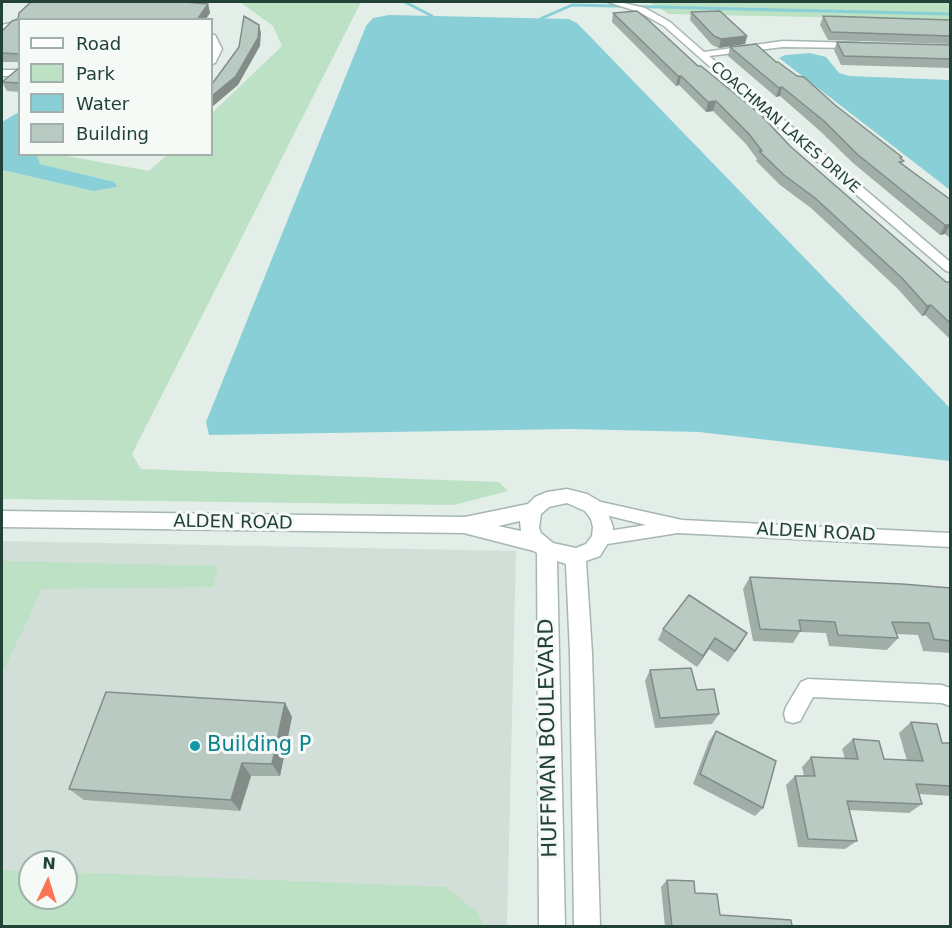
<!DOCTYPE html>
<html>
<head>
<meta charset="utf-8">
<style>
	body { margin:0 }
	#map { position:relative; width:952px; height:928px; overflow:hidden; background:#e4eee9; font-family:"DejaVu Sans",sans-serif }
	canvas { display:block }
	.frame { position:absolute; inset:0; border:3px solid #224237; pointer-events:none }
	.legend { position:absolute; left:18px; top:18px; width:195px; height:138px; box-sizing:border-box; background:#f5faf7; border:2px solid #a1b0aa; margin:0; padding:8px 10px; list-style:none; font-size:18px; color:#224237 }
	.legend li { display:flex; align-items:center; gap:12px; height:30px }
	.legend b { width:30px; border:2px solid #a1b0aa }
	.north { position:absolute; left:18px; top:850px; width:60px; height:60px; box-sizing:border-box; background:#f5faf7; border:2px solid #a1b0aa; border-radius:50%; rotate:4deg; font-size:16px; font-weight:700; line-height:24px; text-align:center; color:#224237 }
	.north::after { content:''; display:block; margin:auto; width:21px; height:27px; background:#fb7555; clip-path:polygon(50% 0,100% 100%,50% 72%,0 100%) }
</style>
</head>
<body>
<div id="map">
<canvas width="952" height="928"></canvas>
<div class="frame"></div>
<ul class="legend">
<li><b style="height:8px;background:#fff"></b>Road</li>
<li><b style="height:16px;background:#bce1c4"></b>Park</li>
<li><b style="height:16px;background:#89cfd7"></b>Water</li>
<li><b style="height:16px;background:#b9cac2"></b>Building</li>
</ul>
<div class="north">N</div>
</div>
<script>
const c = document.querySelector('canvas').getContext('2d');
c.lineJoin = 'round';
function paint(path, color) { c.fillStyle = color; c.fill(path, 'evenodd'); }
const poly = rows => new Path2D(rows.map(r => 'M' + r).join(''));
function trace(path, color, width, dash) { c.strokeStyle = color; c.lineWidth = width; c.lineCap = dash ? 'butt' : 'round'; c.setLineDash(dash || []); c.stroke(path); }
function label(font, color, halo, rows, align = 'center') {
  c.font = font + ' "DejaVu Sans",sans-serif'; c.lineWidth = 6; c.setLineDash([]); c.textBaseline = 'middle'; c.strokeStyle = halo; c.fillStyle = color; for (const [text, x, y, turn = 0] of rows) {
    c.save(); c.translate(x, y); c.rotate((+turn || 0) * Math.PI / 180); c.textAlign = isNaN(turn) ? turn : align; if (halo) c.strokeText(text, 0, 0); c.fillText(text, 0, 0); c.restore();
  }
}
const built = poly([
	[2,541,516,551,507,926,2,926],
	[30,862,66,862,66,898,30,898]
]);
const green = poly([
	[240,2,361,2,132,454,141,469,499,482,508,491,454,505,2,499,2,170,93,191,117,187,115,182,40,164,37,155,61,155,149,171,167,155,212,154,212,113,282,46,273,26],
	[649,2,950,2,950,20,669,14],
	[2,561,218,566,214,587,42,589,2,674],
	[2,870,30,871,30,898,66,898,66,872,446,887,478,913,484,926,2,926]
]);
const water = poly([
	[389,15,569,19,577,23,950,408,950,461,699,432,570,429,209,435,206,422,366,26,373,18],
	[810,53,826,57,839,73,849,76,950,80,950,190,779,58,785,55],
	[19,112,20,154,37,155,40,164,115,182,117,187,93,191,2,170,2,122]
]);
const stream = poly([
	[405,2,432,16],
	[540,19,572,5,950,14]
]);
const minor = poly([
	[608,2,619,2,645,8,670,22,704,52,783,41,860,43,860,47,857,48,783,47,709,56,950,262,950,272,946,271,804,150,664,26,639,12,608,2],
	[20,21,20,26,2,29,2,25,20,21],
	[212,35,215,35,222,49,215,63,212,64,212,35],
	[2,70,20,70,20,76,2,76,2,70],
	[592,500,682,520,950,533,950,547,678,533,601,545,595,543,593,538,595,533,646,525,586,510,584,506,586,502,592,500],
	[808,679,942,685,950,688,950,706,942,703,813,697,800,721,793,723,786,721,784,714,786,707,801,682,808,679]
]);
const tertiary = poly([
	[567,489,587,494,599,501,607,511,613,527,611,538,600,556,586,561,592,653,600,926,574,926,570,653,566,564,557,561,565,926,539,926,537,553,534,551,464,533,2,527,2,511,465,517,528,504,535,497,547,492,567,489],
	[567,503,585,511,591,519,593,527,592,536,586,544,576,548,553,543,541,533,539,528,541,514,549,507,567,503],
	[520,521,521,531,498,526,520,521]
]);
const wall = poly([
	[31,2,190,2,208,4,210,13,205,20,20,20,20,62,2,62,2,31,12,21,18,19,19,13],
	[691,12,747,36,745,44,719,48,712,45,690,20],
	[613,13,698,66,946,282,951,282,951,340,925,315,922,316,897,288,811,208,780,185,756,161,757,159,746,144,713,111,706,112,679,85,676,86,612,22],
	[823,16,951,20,951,44,828,40,820,25],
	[837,42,951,45,951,68,841,65,834,50],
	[730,47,776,62,835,105,902,157,901,159,903,164,951,200,951,239,945,234,940,235,853,163,820,131,780,96,776,97,728,56],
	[20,66,20,92,7,91,2,82],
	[750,577,951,588,951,653,923,651,918,635,896,634,898,638,887,650,829,646,826,633,800,632,793,643,753,641,743,589],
	[663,629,747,633,728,662,709,649,697,667,658,640],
	[650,670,697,690,719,714,712,724,655,728,645,681],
	[285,703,292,717,280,776,251,776,240,811,84,800,69,789],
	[911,722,942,743,951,743,951,796,919,794,922,804,909,813,849,810,857,841,845,849,798,847,786,785,795,776,804,776,802,767,811,757,845,759,842,749,853,739,884,759,907,761,899,733],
	[716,731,763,808,755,816,693,784,709,741],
	[667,880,695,893,720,915,800,927,665,927,661,887]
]);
const shadedWall = poly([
	[208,4,210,13,205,20,197,20],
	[259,25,261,33,260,46,238,85,212,107,212,96],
	[747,36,745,44,719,48,721,39],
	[678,76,681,76,679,85,676,86],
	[782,87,780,96,776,97,779,88],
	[716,101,713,111,706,112,708,102],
	[950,224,945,234,940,235,945,225],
	[931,305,925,315,922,316,927,306],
	[747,633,740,645,728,662,735,651],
	[715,638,709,649,697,667,703,656],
	[285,703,292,717,280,776,272,764],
	[242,763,251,776,240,811,231,800]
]);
const building = poly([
	[31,2,185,2,208,4,197,20,20,20,20,54,2,53,2,31,12,21,18,19,19,13,31,2],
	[637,11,646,18,698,66,701,66,761,115,790,146,946,282,951,282,951,324,931,305,927,306,902,278,815,198,784,175,759,151,762,151,749,134,716,101,708,102,681,76,678,76,613,13,637,11],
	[720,11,747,36,721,39,714,36,691,12,720,11],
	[244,16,259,25,258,38,236,76,212,96,212,84,239,47,244,16],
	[823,16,951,20,951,36,831,32,823,16],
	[837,42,951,45,951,59,844,56,837,42],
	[756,44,776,62,778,62,797,76,804,77,835,105,902,157,900,158,904,161,899,162,951,200,951,225,945,225,857,154,824,121,782,87,779,88,730,47,756,44],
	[20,66,20,83,2,82,18,69,20,66],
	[750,577,902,584,951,588,951,641,934,639,929,623,892,622,898,638,838,635,835,622,799,620,801,631,760,629,750,577],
	[689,595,747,633,735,651,715,638,703,656,663,629,689,595],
	[691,668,697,690,714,689,719,714,660,718,650,670,691,668],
	[106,692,285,703,272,764,242,763,231,800,69,789,106,692],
	[911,722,937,724,942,743,951,743,951,786,916,784,922,804,847,801,857,841,808,839,795,776,815,776,811,757,858,759,853,739,879,741,884,759,923,761,911,722],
	[716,731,776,761,763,808,700,774,716,731],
	[667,880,694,881,695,893,717,894,720,915,791,920,792,926,800,927,672,927,667,880]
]);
const markers = [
	[195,746,6,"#0f9aa8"]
];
const farStreetnames = [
	["COACHMAN LAKES DRIVE",785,128,41]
];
const streetNames = [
	["ALDEN ROAD",233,523,1],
	["ALDEN ROAD",816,533,3]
];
const nearStreetnames = [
	["HUFFMAN BOULEVARD",549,738,-91]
];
const nearCulturenames = [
	["Building P",207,746]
];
paint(built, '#d2dfd8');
paint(green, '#bce1c4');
paint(water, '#89cfd7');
trace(stream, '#89cfd7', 3);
trace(minor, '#a6b7b0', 3);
trace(tertiary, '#a6b7b0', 3);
paint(minor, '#fff');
paint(tertiary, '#fff');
paint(wall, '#9faea7');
paint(shadedWall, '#828d88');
paint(building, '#b9cac2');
trace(building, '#828d88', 1.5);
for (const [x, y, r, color] of markers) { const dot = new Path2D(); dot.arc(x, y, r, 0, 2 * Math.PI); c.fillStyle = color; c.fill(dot); trace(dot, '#f5faf7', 2); }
label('15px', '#224237', '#f5faf7', farStreetnames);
label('18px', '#224237', '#f5faf7', streetNames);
label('21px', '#224237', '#f5faf7', nearStreetnames);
label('21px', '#0d838f', '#f5faf7', nearCulturenames, 'left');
</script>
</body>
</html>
